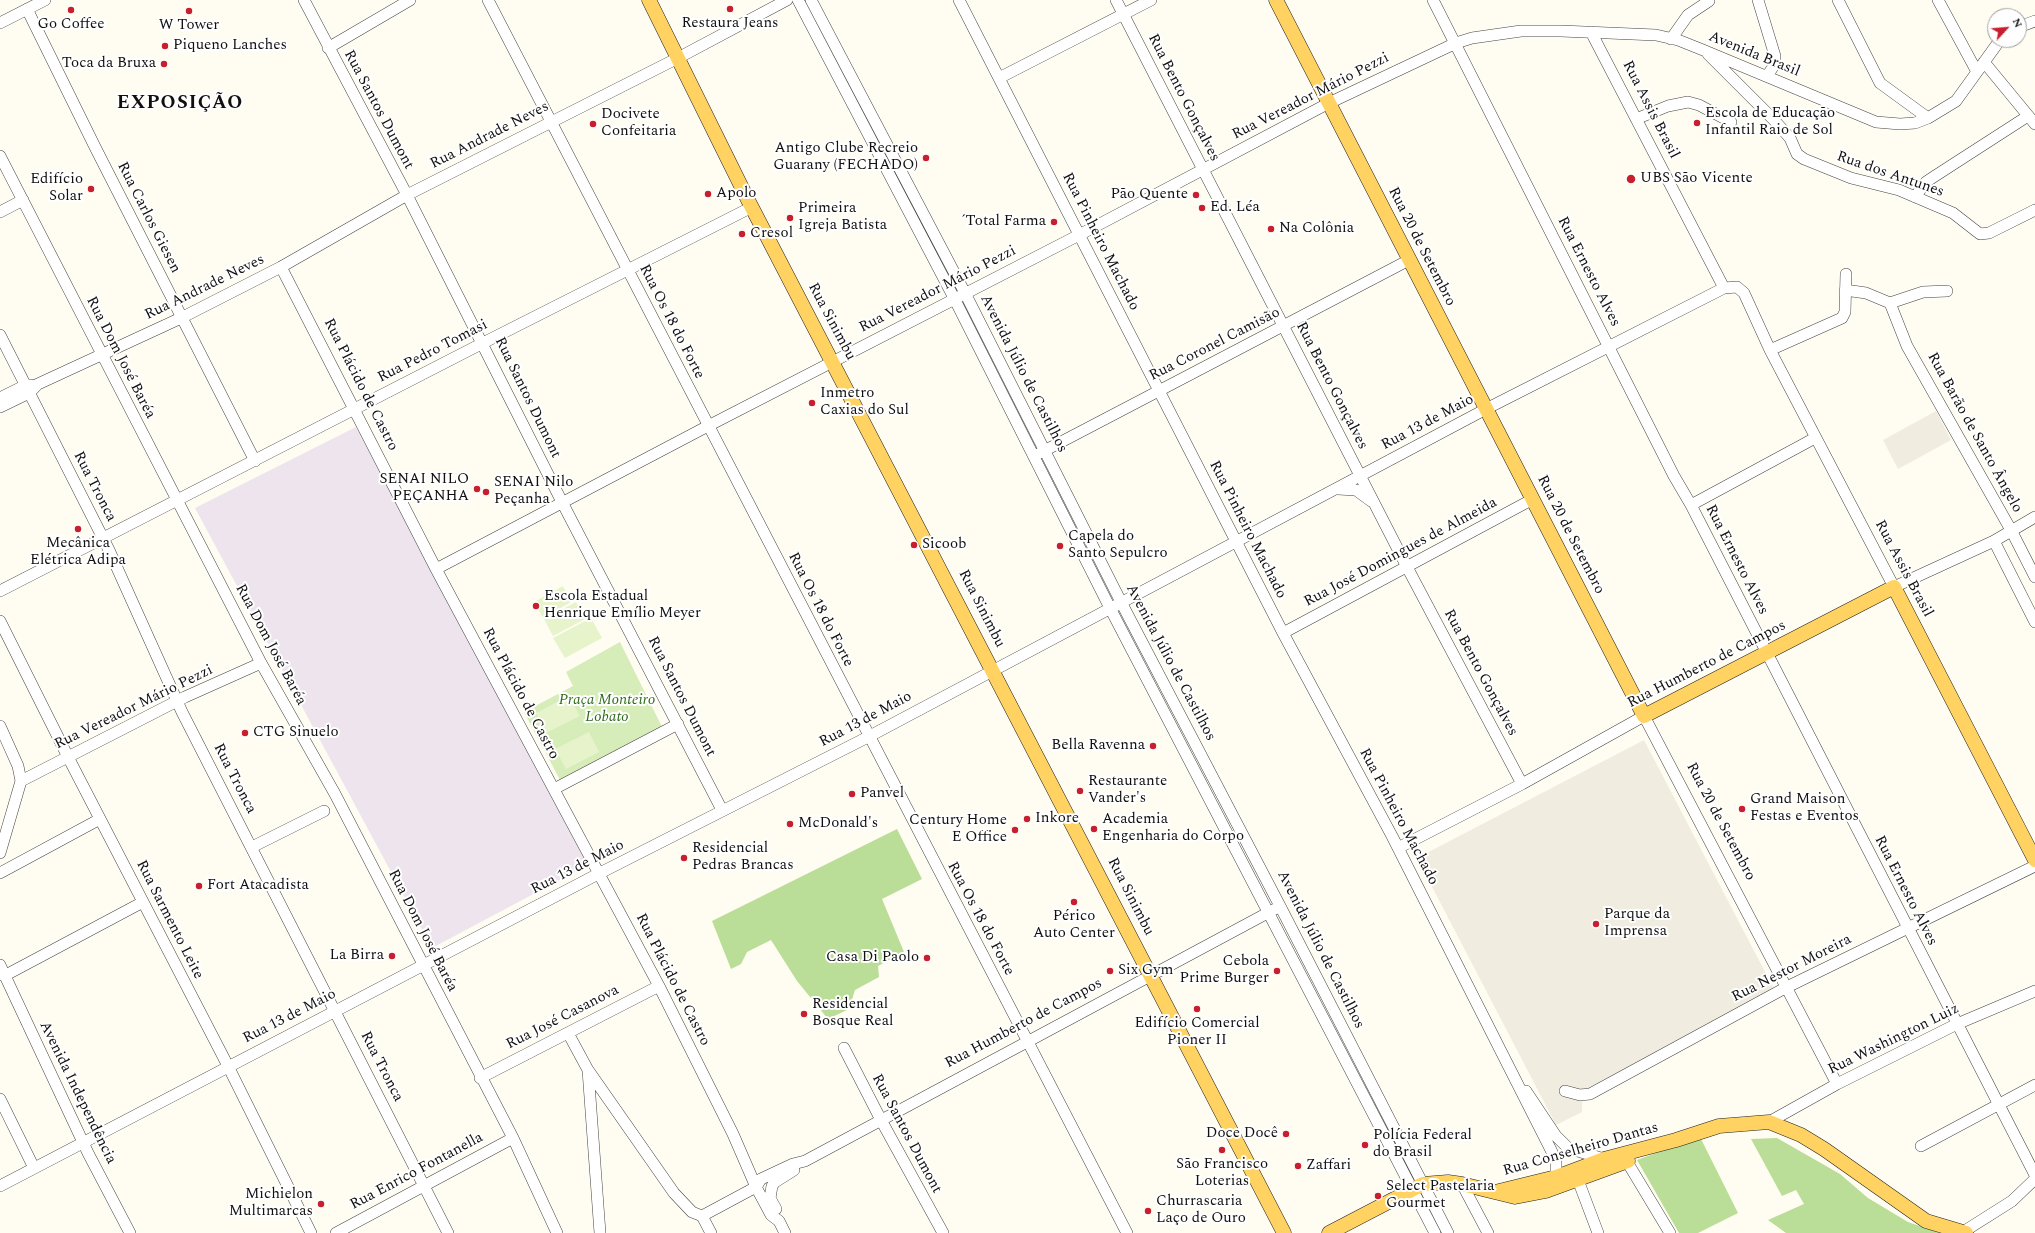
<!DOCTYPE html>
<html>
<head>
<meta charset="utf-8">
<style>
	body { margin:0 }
	#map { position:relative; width:2035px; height:1233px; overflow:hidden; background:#fffcf2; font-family:Spectral,serif }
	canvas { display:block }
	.north { position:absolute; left:1987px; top:8px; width:40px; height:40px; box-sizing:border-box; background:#fff; border:1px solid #9f9f9f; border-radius:50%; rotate:64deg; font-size:11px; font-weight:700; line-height:16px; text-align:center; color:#101010 }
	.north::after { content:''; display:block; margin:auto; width:14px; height:18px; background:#c81f2e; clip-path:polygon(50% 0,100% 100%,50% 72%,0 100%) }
</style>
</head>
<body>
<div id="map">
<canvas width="2035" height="1233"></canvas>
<div class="north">N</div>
</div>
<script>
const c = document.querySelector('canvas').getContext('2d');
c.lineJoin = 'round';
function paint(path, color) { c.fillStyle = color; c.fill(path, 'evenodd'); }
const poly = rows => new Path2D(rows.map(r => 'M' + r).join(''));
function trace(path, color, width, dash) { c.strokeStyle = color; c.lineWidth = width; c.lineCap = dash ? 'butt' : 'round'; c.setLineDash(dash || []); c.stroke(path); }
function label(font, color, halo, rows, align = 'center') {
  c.font = font + ' Spectral,serif'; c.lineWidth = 4; c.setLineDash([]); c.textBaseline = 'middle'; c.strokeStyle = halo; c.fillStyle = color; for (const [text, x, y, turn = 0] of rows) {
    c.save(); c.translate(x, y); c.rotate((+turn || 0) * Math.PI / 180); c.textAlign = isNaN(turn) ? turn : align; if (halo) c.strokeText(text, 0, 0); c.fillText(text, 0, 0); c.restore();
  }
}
const industrial = poly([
	[356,427,588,865,432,948,195,508]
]);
const green = poly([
	[620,642,662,727,560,780,524,712,573,686,566,672]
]);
const forest = poly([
	[897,829,922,879,882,899,904,952,878,966,879,977,855,990,849,1009,828,1019,797,981,771,940,747,952,741,964,731,969,712,921],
	[1700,1137,1738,1213,1698,1233,1679,1233,1637,1160],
	[1777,1138,1840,1174,1868,1198,1908,1222,1940,1233,1786,1233,1768,1220,1804,1204,1796,1190,1782,1196,1751,1139]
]);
const pitch = poly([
	[563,586,571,602,543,618,534,602],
	[576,602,585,619,553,636,544,619],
	[591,618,602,638,565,658,553,638],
	[569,696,580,716,546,733,536,713],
	[589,732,599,752,566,769,555,749]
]);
const plaza = poly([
	[1936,411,1951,440,1898,469,1883,440],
	[1644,740,1775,991,1582,1091,1582,1112,1556,1125,1417,858]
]);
const minor = poly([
	[304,0,407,195,563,504,722,810],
	[488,0,1127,1233],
	[798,0,954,298,1110,608,1435,1233],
	[811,0,965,293,1121,602,1280,906,1448,1233],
	[959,0,1283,633,1392,836,1552,1152,1556,1163,1556,1177,1552,1182],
	[1116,0,1407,567,1522,784],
	[1433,0,1674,476,1691,505,2035,1175],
	[1758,0,1775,56,1773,67,1767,76],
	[1838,0,1880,83,1928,118],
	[1938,0,1977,72],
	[27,9,95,147,255,461],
	[0,23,45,0],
	[2019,27,2035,21],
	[1591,32,1724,288],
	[1671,39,1688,15,1709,1],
	[328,48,410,0],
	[1708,54,1774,120,1790,138,1797,154,1804,159,1851,178,1899,190,1953,213,1980,234,1989,233,2035,210],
	[1984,62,2035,124],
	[999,78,1151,0],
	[1636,119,1668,106,1688,102,1699,105,1731,122],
	[0,156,261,663,335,794,513,1138,557,1233],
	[1915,197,1926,182,1935,176,2028,116],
	[0,212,23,200],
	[281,267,436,569,659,986,733,1134,756,1187,771,1215,779,1221,785,1233],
	[1845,290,1866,293,1890,303,1923,292,1947,291],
	[1890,303,1907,346,2011,530,2035,577],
	[0,335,109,550,182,712,448,1233],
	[1770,350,1842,318,1845,312,1846,274],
	[0,398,26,385,32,385],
	[0,407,29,393,38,384,181,318,281,267,407,195,678,58,787,0],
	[1040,453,1409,260],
	[1338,489,1356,490,1371,501],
	[1691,505,1815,438],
	[1994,541,2035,622],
	[436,569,708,426,1079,235,1329,103,1456,43,1472,38,1521,31,1561,31,1656,35,1678,40,1703,50,1876,122,1900,124,1915,123,1928,118,1956,101,2000,40],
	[0,591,483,343,752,207],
	[0,621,68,757,228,1066,311,1233],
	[1283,633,1533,499],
	[0,726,18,766,21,781,0,853],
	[21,781,185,697,261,663],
	[554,789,678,724],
	[252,847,324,811],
	[1398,848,1522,784,1644,716,1837,1084],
	[0,873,100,819],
	[0,965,88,1153,130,1233],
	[4,976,143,902],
	[568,1033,588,1070,674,1193,692,1212,702,1216],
	[844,1048,881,1120,943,1233],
	[588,1070,600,1233],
	[480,1078,659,986],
	[1526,1091,1556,1136,1568,1148,1604,1159],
	[1565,1091,1580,1095,1590,1094,1787,987,2035,866],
	[0,1099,34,1168],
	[1769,1122,1837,1084,1957,1024,2035,991],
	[1921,1146,2035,1085],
	[1623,1155,1670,1233],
	[1578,1180,1598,1233],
	[1462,1184,1488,1233],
	[0,1186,600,873,868,737,1486,409,1724,288,1737,287,1744,293,1770,350,1894,587,1994,541,2035,517],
	[776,1209,770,1198,772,1186,775,1182,794,1170],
	[702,1216,756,1187,761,1179,793,1164,805,1161,1275,909],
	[702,1216,711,1233],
	[1963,1232,2012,1201,2035,1179],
	[336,1233,513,1138]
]);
const major = poly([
	[649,0,748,200,1284,1233],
	[1276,0,1644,716,1894,587,2035,860],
	[1495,1192,1556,1177,1604,1159,1676,1140,1719,1126,1769,1122,1801,1135,1824,1149,1926,1221,1966,1233],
	[1329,1233,1423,1184,1448,1182,1462,1184,1515,1197,1546,1191,1628,1161]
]);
const markers = [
	[730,9,4,"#c81f2e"],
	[71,10,4,"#c81f2e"],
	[189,11,4,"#c81f2e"],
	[165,46,4,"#c81f2e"],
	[164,64,4,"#c81f2e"],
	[1697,123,4,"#c81f2e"],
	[593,124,4,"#c81f2e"],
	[926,158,4,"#c81f2e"],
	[1631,179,5,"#c81f2e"],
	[91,189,4,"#c81f2e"],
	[708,194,4,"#c81f2e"],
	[1196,195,4,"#c81f2e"],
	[1202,208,4,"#c81f2e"],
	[790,218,4,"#c81f2e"],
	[1054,222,4,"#c81f2e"],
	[1271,229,4,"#c81f2e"],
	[742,234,4,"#c81f2e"],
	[812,403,4,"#c81f2e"],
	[477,489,4,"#c81f2e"],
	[486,492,4,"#c81f2e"],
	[78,529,4,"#c81f2e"],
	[914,545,4,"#c81f2e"],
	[1060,546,4,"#c81f2e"],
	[536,606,4,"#c81f2e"],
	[245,733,4,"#c81f2e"],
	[1153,746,4,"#c81f2e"],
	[1080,791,4,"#c81f2e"],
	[852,794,4,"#c81f2e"],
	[1742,809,4,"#c81f2e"],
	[1027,819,4,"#c81f2e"],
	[790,824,4,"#c81f2e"],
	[1094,829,4,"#c81f2e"],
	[1015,830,4,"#c81f2e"],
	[684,858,4,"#c81f2e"],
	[199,886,4,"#c81f2e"],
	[1074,902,4,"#c81f2e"],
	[1596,924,4,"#c81f2e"],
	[392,956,4,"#c81f2e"],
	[927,958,4,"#c81f2e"],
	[1110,971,4,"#c81f2e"],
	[1277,971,4,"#c81f2e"],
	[1197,1009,4,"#c81f2e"],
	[804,1014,4,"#c81f2e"],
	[1286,1134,4,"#c81f2e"],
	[1365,1145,4,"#c81f2e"],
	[1222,1150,4,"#c81f2e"],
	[1298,1166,4,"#c81f2e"],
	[1378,1196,4,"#c81f2e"],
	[321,1204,4,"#c81f2e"],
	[1148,1211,4,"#c81f2e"]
];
const poiNames = [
	["Restaura Jeans",730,24,"center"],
	["Go Coffee",71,25,"center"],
	["W Tower",189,26,"center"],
	["Piqueno Lanches",173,46],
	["Toca da Bruxa",156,64,"right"],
	["Escola de Educação",1705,114],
	["Infantil Raio de Sol",1705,131],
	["Docivete",601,115],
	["Confeitaria",601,132],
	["Antigo Clube Recreio",918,149,"right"],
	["Guarany (FECHADO)",918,166,"right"],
	["UBS São Vicente",1640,179],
	["Edifício",83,180,"right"],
	["Solar",83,197,"right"],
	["Apolo",716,194],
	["Pão Quente",1188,195,"right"],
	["Ed. Léa",1210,208],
	["Primeira",798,209],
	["Igreja Batista",798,226],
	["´Total Farma",1046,222,"right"],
	["Na Colônia",1279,229],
	["Cresol",750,234],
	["Inmetro",820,394],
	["Caxias do Sul",820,411],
	["SENAI NILO",469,480,"right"],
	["PEÇANHA",469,497,"right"],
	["SENAI Nilo",494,483],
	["Peçanha",494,500],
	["Capela do",1068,537],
	["Santo Sepulcro",1068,554],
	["Mecânica",78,544,"center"],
	["Elétrica Adipa",78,561,"center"],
	["Sicoob",922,545],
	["Escola Estadual",544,597],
	["Henrique Emílio Meyer",544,614],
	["CTG Sinuelo",253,733],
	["Bella Ravenna",1145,746,"right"],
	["Restaurante",1088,782],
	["Vander's",1088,799],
	["Panvel",860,794],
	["Grand Maison",1750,800],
	["Festas e Eventos",1750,817],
	["Inkore",1035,819],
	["Academia",1102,820],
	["Engenharia do Corpo",1102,837],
	["Century Home",1007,821,"right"],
	["E Office",1007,838,"right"],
	["McDonald's",798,824],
	["Residencial",692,849],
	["Pedras Brancas",692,866],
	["Fort Atacadista",207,886],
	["Parque da",1604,915],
	["Imprensa",1604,932],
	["Périco",1074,917,"center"],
	["Auto Center",1074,934,"center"],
	["La Birra",384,956,"right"],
	["Casa Di Paolo",919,958,"right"],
	["Cebola",1269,962,"right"],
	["Prime Burger",1269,979,"right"],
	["Six Gym",1118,971],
	["Residencial",812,1005],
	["Bosque Real",812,1022],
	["Edifício Comercial",1197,1024,"center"],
	["Pioner II",1197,1041,"center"],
	["Doce Docê",1278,1134,"right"],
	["Polícia Federal",1373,1136],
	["do Brasil",1373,1153],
	["São Francisco",1222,1165,"center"],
	["Loterias",1222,1182,"center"],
	["Zaffari",1306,1166],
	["Select Pastelaria",1386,1187],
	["Gourmet",1386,1204],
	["Michielon",313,1195,"right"],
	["Multimarcas",313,1212,"right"],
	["Churrascaria",1156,1202],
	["Laço de Ouro",1156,1219]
];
const streetNames = [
	["Avenida Brasil",1754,55,22],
	["Rua Vereador Mário Pezzi",1311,97,-27],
	["Rua Bento Gonçalves",1183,98,63],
	["Rua Santos Dumont",378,110,62],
	["Rua Assis Brasil",1650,110,63],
	["Rua Andrade Neves",490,136,-27],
	["Rua dos Antunes",1890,175,19],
	["Rua Carlos Giesen",148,218,63],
	["Rua Pinheiro Machado",1100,242,63],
	["Rua 20 de Setembro",1421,247,63],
	["Rua Ernesto Alves",1588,272,63],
	["Rua Andrade Neves",205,288,-26],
	["Rua Vereador Mário Pezzi",938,290,-27],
	["Rua Os 18 do Forte",671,322,63],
	["Rua Sinimbu",831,322,62],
	["Rua Coronel Camisão",1215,345,-27],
	["Rua Pedro Tomasi",433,352,-27],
	["Rua Dom José Baréa",120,358,63],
	["Avenida Júlio de Castilhos",1023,374,63],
	["Rua Plácido de Castro",360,385,63],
	["Rua Bento Gonçalves",1331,386,63],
	["Rua Santos Dumont",527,398,64],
	["Rua 13 de Maio",1428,423,-28],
	["Rua Barão de Santo Ângelo",1974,433,61],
	["Rua Tronca",94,487,63],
	["Rua Pinheiro Machado",1247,530,63],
	["Rua 20 de Setembro",1570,535,63],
	["Rua José Domingues de Almeida",1401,553,-28],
	["Rua Ernesto Alves",1736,560,63],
	["Rua Assis Brasil",1903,569,62],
	["Rua Sinimbu",981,609,63],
	["Rua Os 18 do Forte",820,610,63],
	["Rua Dom José Baréa",270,645,62],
	["Avenida Júlio de Castilhos",1170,663,62],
	["Rua Humberto de Campos",1707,665,-27],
	["Rua Bento Gonçalves",1480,673,62],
	["Rua Plácido de Castro",520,694,62],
	["Rua Santos Dumont",681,697,63],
	["Rua Vereador Mário Pezzi",134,708,-26],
	["Rua 13 de Maio",866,720,-28],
	["Rua Tronca",234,779,63],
	["Rua Pinheiro Machado",1398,817,62],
	["Rua 20 de Setembro",1720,822,62],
	["Rua 13 de Maio",578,868,-27],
	["Rua Ernesto Alves",1905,891,63],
	["Rua Sinimbu",1130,897,63],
	["Rua Os 18 do Forte",980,919,62],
	["Rua Sarmento Leite",169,920,63],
	["Rua Dom José Baréa",422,931,63],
	["Avenida Júlio de Castilhos",1320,950,63],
	["Rua Nestor Moreira",1792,969,-27],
	["Rua Plácido de Castro",672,980,63],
	["Rua 13 de Maio",290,1017,-27],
	["Rua José Casanova",563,1018,-27],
	["Rua Humberto de Campos",1024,1024,-28],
	["Rua Washington Luiz",1894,1040,-26],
	["Rua Tronca",381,1067,63],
	["Avenida Independência",77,1093,64],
	["Rua Santos Dumont",906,1134,62],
	["Rua Conselheiro Dantas",1581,1150,-16],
	["Rua Enrico Fontanella",417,1172,-28]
];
const parkNames = [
	["Praça Monteiro",607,701],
	["Lobato",607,718]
];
const districtNames = [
	["EXPOSIÇÃO",180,104]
];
paint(industrial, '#ede4ee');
paint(green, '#d6ecb9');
paint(forest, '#bade97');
paint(pitch, '#e7f3cb');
paint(plaza, '#f1ece0');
trace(minor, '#434343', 12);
trace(major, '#212121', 15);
trace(minor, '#fff', 11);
trace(major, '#ffd262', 14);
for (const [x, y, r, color] of markers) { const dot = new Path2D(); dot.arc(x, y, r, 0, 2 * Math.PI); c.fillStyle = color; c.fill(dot); trace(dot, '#fff', 1.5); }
label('15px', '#101010', '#fff', poiNames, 'left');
label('15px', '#101010', '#fff', streetNames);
label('italic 15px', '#2f6c1b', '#fff', parkNames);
c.letterSpacing = '1px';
label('bold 19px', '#101010', '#fff', districtNames);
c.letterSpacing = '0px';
</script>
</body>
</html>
